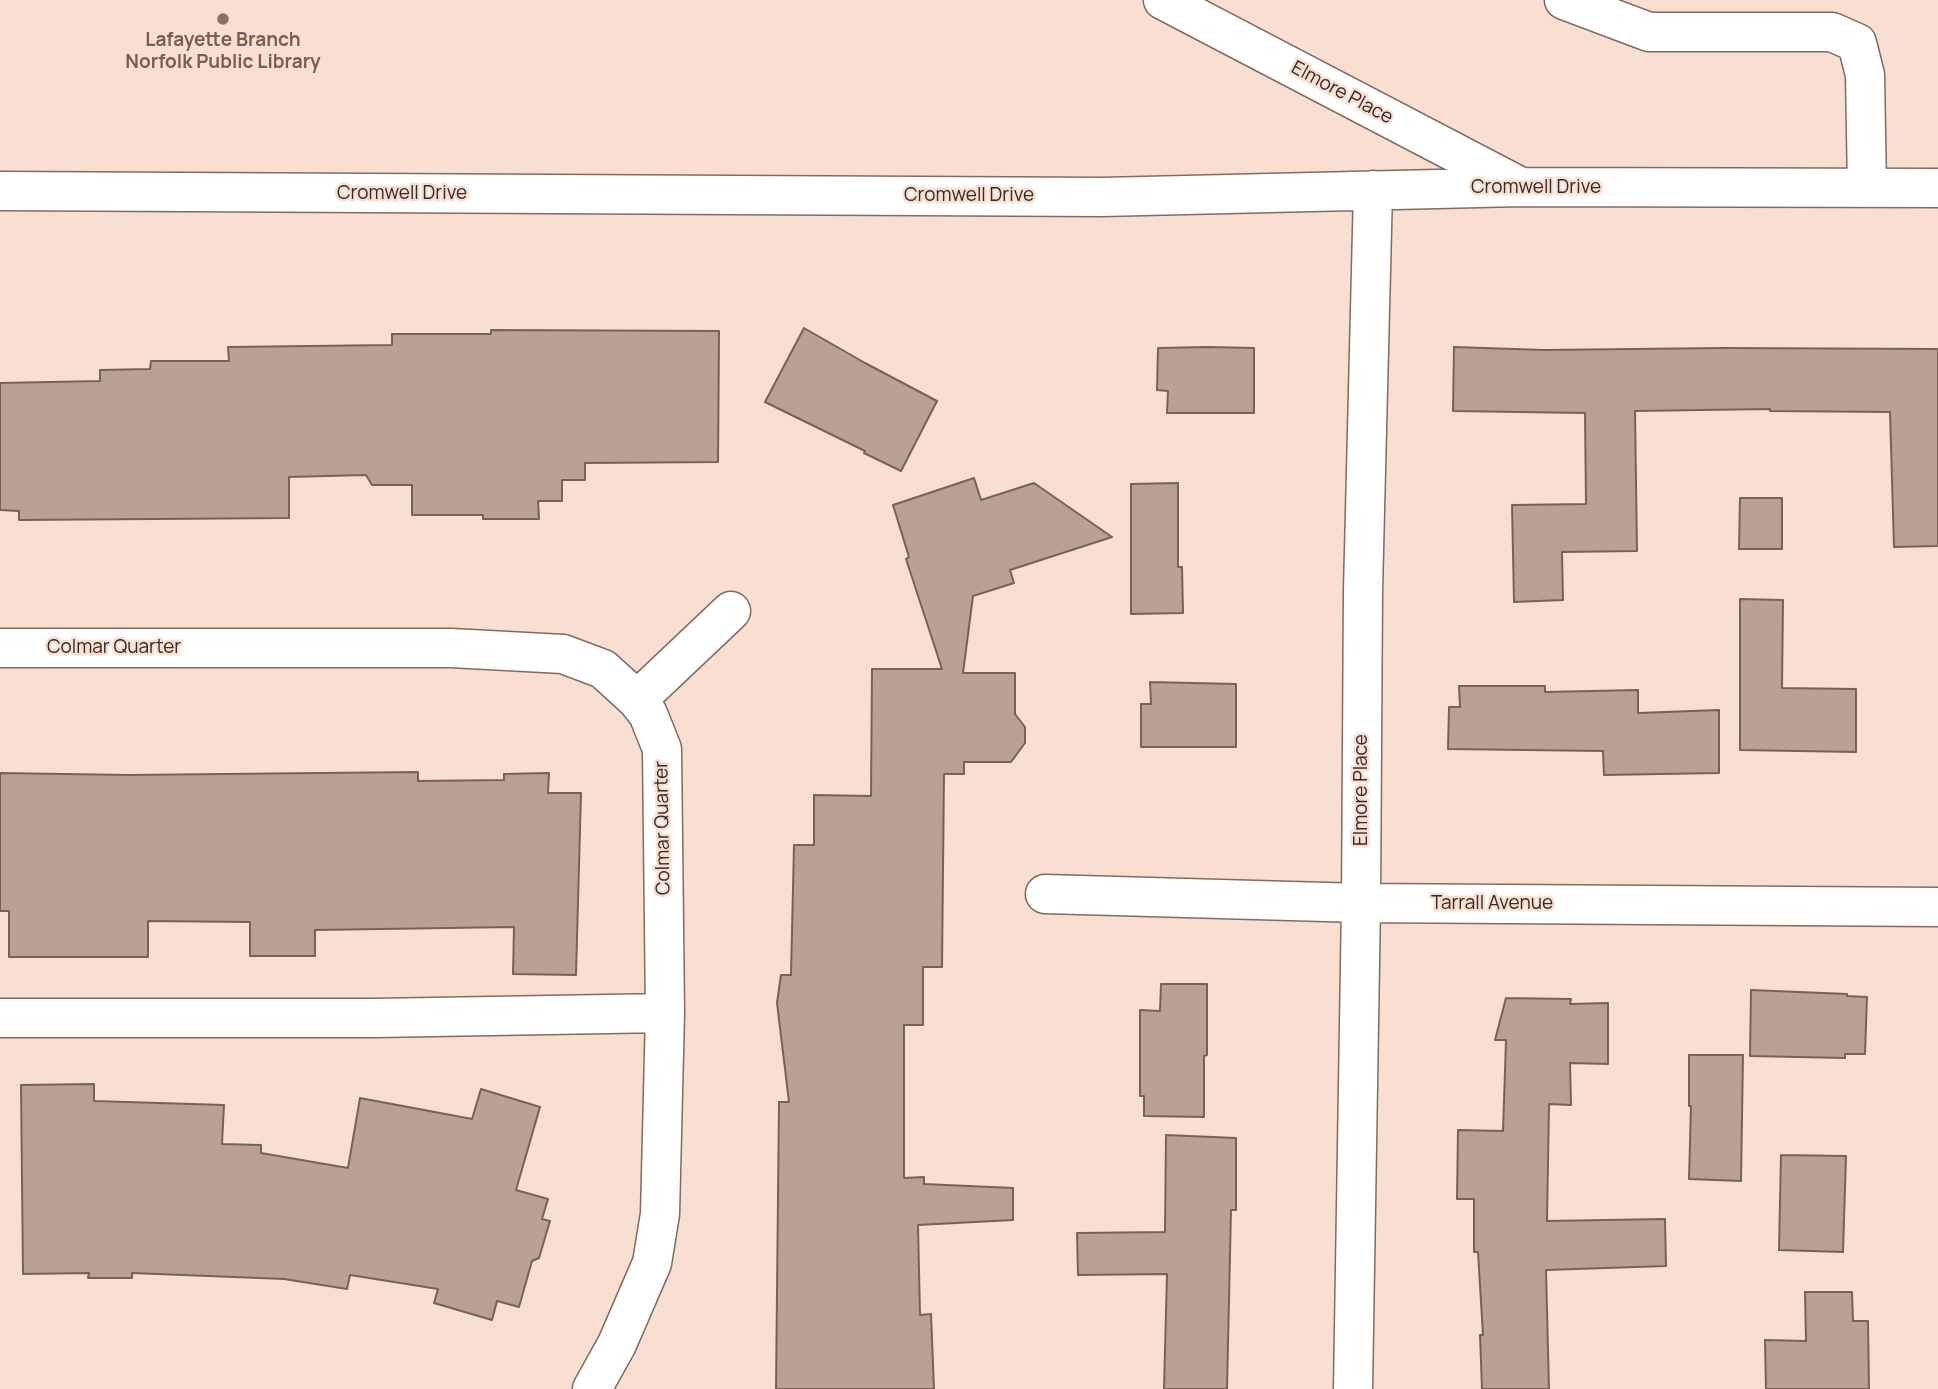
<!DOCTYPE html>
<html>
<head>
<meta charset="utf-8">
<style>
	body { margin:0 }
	canvas { display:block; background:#f9dfd2 }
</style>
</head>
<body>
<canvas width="1938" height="1389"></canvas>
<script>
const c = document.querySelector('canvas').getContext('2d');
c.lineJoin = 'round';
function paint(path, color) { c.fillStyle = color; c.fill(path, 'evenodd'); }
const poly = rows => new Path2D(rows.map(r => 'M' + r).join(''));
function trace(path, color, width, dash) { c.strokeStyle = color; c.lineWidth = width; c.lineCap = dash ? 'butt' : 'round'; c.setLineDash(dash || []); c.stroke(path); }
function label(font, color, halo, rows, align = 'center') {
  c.font = font + ' Manrope,sans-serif'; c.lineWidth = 5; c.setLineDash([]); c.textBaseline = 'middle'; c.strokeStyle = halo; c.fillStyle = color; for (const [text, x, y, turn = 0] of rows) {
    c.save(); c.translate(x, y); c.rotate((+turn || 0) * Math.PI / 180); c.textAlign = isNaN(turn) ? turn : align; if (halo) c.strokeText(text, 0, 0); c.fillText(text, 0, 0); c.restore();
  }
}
const building = poly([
	[804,328,865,363,937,401,901,471,864,453,865,451,765,402,804,328],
	[491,330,719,331,718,462,585,463,585,480,562,480,562,501,538,501,539,519,483,519,483,515,412,515,412,485,372,485,366,475,289,477,289,518,19,520,19,511,0,510,0,383,100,381,100,370,150,369,151,361,229,361,228,347,392,345,392,334,491,334,491,330],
	[1208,347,1254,348,1254,413,1167,413,1168,391,1157,390,1158,348,1208,347],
	[1454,347,1544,350,1723,348,1938,349,1938,546,1894,547,1890,412,1770,411,1770,409,1635,411,1637,551,1562,552,1563,600,1514,602,1512,505,1586,504,1585,413,1453,411,1454,347],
	[974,478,981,500,1034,483,1112,537,1010,570,1014,583,973,596,963,673,1015,673,1015,714,1025,727,1025,743,1011,762,964,762,964,774,944,774,942,967,923,967,923,1025,904,1025,904,1178,924,1177,924,1184,1013,1188,1013,1220,918,1225,920,1315,931,1314,934,1389,776,1389,779,1102,789,1102,777,1003,781,975,791,975,794,845,814,845,814,795,871,796,872,669,942,669,906,559,909,557,893,505,974,478],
	[1178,483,1178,567,1182,567,1183,613,1131,614,1131,484,1178,483],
	[1740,498,1782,498,1782,549,1739,549,1740,498],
	[1740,599,1783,600,1782,688,1856,689,1856,752,1740,750,1740,599],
	[1150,682,1236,684,1236,747,1141,747,1141,704,1151,704,1150,682],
	[1459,686,1545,686,1545,692,1638,690,1638,713,1719,710,1719,773,1604,775,1603,751,1448,749,1449,707,1460,707,1459,686],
	[418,772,418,781,504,780,504,774,549,773,548,793,581,793,576,975,513,974,514,927,315,930,315,956,250,956,250,922,148,921,148,957,9,957,9,911,0,911,0,773,128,775,418,772],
	[1161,984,1207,984,1207,1055,1204,1056,1204,1117,1144,1116,1144,1096,1140,1096,1140,1010,1160,1011,1161,984],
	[1751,990,1847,994,1847,996,1867,997,1865,1054,1845,1054,1845,1058,1750,1056,1751,990],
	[1506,998,1571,999,1570,1004,1608,1003,1608,1064,1570,1063,1571,1105,1549,1104,1547,1221,1665,1219,1666,1266,1546,1270,1549,1389,1482,1389,1480,1335,1483,1335,1478,1252,1474,1252,1474,1199,1457,1199,1458,1130,1503,1131,1506,1040,1495,1040,1506,998],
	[1689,1055,1743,1055,1741,1181,1689,1179,1691,1106,1689,1106,1689,1055],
	[94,1084,94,1101,224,1105,222,1144,261,1145,261,1153,348,1168,360,1098,472,1119,481,1089,540,1107,516,1190,548,1199,542,1219,550,1221,539,1258,532,1261,519,1307,497,1301,492,1320,434,1303,438,1289,350,1275,347,1289,284,1279,132,1273,132,1278,88,1278,89,1273,23,1274,21,1085,94,1084],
	[1166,1135,1236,1138,1236,1210,1231,1210,1227,1389,1164,1389,1167,1274,1078,1275,1077,1233,1165,1232,1166,1135],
	[1781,1155,1846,1156,1843,1252,1779,1250,1781,1155],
	[1805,1292,1852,1292,1853,1321,1868,1321,1869,1389,1766,1389,1765,1340,1806,1341,1805,1292]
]);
const minor = poly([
	[1163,0,1519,186],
	[1564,0,1649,32,1832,32,1857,43,1865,75,1867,188],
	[0,191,1102,197,1521,187,1938,188],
	[0,648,451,648,563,654,603,669,637,700,648,714,662,749,665,1013,660,1214,652,1263,617,1344,592,1389],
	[637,700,731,611],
	[1045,894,1361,903,1938,907],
	[0,1018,375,1018,665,1013],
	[1353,1389,1361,903,1363,591,1373,190]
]);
const markers = [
	[223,19,7,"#8d6e63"]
];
const educationNames = [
	["Lafayette Branch",223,41],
	["Norfolk Public Library",223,63]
];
const streetNames = [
	["Elmore Place",1342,93,28],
	["Cromwell Drive",1536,188],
	["Cromwell Drive",402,194],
	["Cromwell Drive",969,196],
	["Colmar Quarter",114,648],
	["Elmore Place",1362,790,-90],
	["Colmar Quarter",663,828,-91],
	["Tarrall Avenue",1492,904]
];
paint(building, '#b9a194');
trace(building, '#786257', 2);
trace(minor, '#816b60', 41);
trace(minor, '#fff', 38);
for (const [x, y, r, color] of markers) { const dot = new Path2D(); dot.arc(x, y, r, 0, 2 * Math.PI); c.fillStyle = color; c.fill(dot); trace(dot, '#f9dfd2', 2.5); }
label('bold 19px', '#785e54', '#f9dfd2', educationNames);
label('19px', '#352b26', '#f9dfd2', streetNames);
</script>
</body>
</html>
